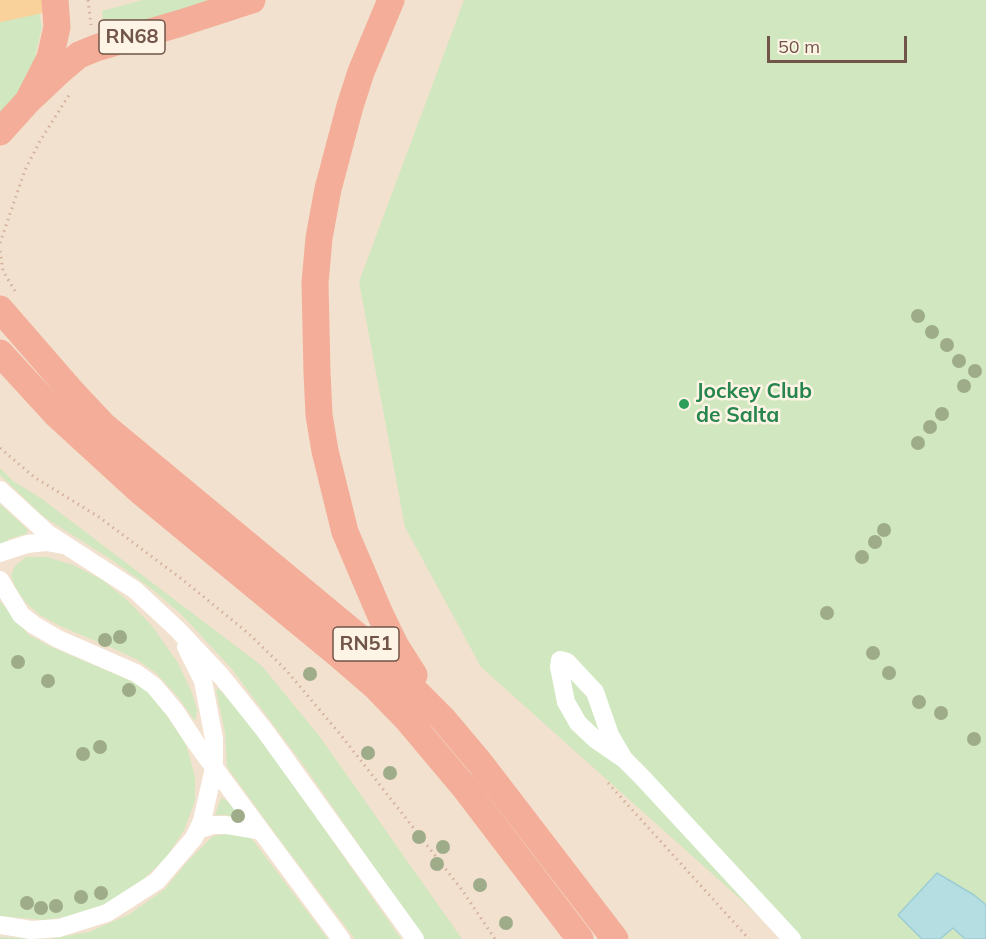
<!DOCTYPE html>
<html>
<head>
<meta charset="utf-8">
<style>
	body { margin:0 }
	#map { position:relative; width:986px; height:939px; overflow:hidden; background:#fbefe0; font-family:Mulish,sans-serif }
	canvas { display:block }
	.scale { position:absolute; left:767px; top:36px; width:140px; height:27px; box-sizing:border-box; border:3px solid #705548; border-top:0; padding-left:8px; font-size:18px; line-height:21px; white-space:nowrap; color:#705548; -webkit-text-stroke:4px #fef4e5; paint-order:stroke }
</style>
</head>
<body>
<div id="map">
<canvas width="986" height="939"></canvas>
<div class="scale">50 m</div>
</div>
<script>
const c = document.querySelector('canvas').getContext('2d');
c.lineJoin = 'round';
function paint(path, color) { c.fillStyle = color; c.fill(path, 'evenodd'); }
const poly = rows => new Path2D(rows.map(r => 'M' + r).join(''));
function trace(path, color, width, dash) { c.strokeStyle = color; c.lineWidth = width; c.lineCap = dash ? 'butt' : 'round'; c.setLineDash(dash || []); c.stroke(path); }
function label(font, color, halo, rows, align = 'center') {
  c.font = font + ' Mulish,sans-serif'; c.lineWidth = 5; c.setLineDash([]); c.textBaseline = 'middle'; c.strokeStyle = halo; c.fillStyle = color; for (const [text, x, y, turn = 0] of rows) {
    c.save(); c.translate(x, y); c.rotate((+turn || 0) * Math.PI / 180); c.textAlign = isNaN(turn) ? turn : align; if (halo) c.strokeText(text, 0, 0); c.fillText(text, 0, 0); c.restore();
  }
}
const residential = poly([
	[0,0,986,0,986,939,0,939]
]);
const green = poly([
	[0,0,37,0,42,27,33,66,18,94,0,116],
	[143,0,221,0,104,31,102,11],
	[464,0,986,0,986,939,785,939,481,667,405,527,359,282],
	[0,468,13,481,42,499,262,666,320,737,462,939,424,939,307,770,231,668,183,616,153,590,112,560,44,517,0,475],
	[0,504,28,530,26,534,9,539,2,545,0,545],
	[26,557,47,557,73,565,101,579,127,600,152,626,178,663,192,693,197,710,195,721,178,697,156,673,136,659,112,648,60,626,40,615,26,603,15,587,11,575,15,566],
	[0,601,29,635,49,646,138,684,155,699,186,744,195,777,195,801,184,830,166,858,140,882,117,899,90,910,64,917,43,920,0,916],
	[218,688,247,718,401,939,355,939,277,836,227,767,225,732,216,691],
	[221,798,226,800,248,821,226,815,215,815],
	[233,833,251,838,328,939,0,939,0,937,49,939,89,932,130,914,165,889,188,861,213,836]
]);
const water = poly([
	[937,873,974,895,986,905,986,939,965,939,953,928,940,939,922,939,898,915,937,873]
]);
const path = poly([
	[88,0,91,25],
	[0,243,25,170,40,141,69,95],
	[0,251,3,271,15,291],
	[0,448,34,477,99,517,183,580,248,633,286,670,340,734,462,890,495,939],
	[608,783,749,939]
]);
const minor = poly([
	[0,490,47,533,135,590,177,629,222,677,265,731,415,939],
	[0,553,27,544,46,542,63,545],
	[0,580,21,615,34,625,58,639,136,673,154,686,175,711,196,743,341,939],
	[624,759,610,735,595,692,567,662,560,660,559,667,566,702,578,723,595,739,624,759,642,777,792,939],
	[198,830,213,825,226,825,261,831],
	[0,925,31,930,59,928,107,913,157,881,194,838,202,821,214,768,214,739,203,681,186,647]
]);
const major = poly([
	[0,10,46,0]
]);
const highway = poly([
	[391,0,361,72,350,106,328,189,319,238,315,283,317,372,319,415,325,451,345,532,380,614,395,645,414,675],
	[28,101,61,70,79,55,96,48,181,23,252,0],
	[0,132,28,101,50,58,57,27,55,0],
	[0,309,73,393,104,426,373,649,443,719,480,763,615,939],
	[0,353,57,415,140,491,339,655,376,687,407,719,465,788,580,939]
]);
const trees = [
	[918,316],
	[932,332],
	[947,345],
	[959,361],
	[975,371],
	[964,386],
	[942,414],
	[930,427],
	[918,443],
	[884,530],
	[875,542],
	[862,557],
	[827,613],
	[120,637],
	[105,640],
	[873,653],
	[18,662],
	[889,673],
	[310,674],
	[48,681],
	[129,690],
	[919,702],
	[941,713],
	[974,739],
	[100,747],
	[368,753],
	[83,754],
	[390,773],
	[238,816],
	[419,837],
	[443,847],
	[437,864],
	[480,885],
	[101,893],
	[81,897],
	[27,903],
	[56,906],
	[41,908],
	[506,923]
];
const markers = [
	[684,404,6,"#2e9e5b"]
];
const shields = [
	[132,37,66],
	[366,644,66]
];
const shieldNames = [
	["RN68",132,37],
	["RN51",366,644]
];
const leisureNames = [
	["Jockey Club",696,392],
	["de Salta",696,416]
];
paint(residential, '#f2e1ce');
paint(green, '#d1e7bf');
paint(water, '#b5dee3');
trace(water, '#9ccdd4', 1.5);
trace(path, '#d3b09c', 3, [1.5, 4.5]);
trace(minor, '#fff', 18);
trace(major, '#f8d29a', 24);
trace(highway, '#f3ad98', 27);
c.fillStyle = '#9fac89';
for (const [x, y] of trees) { c.beginPath(); c.arc(x, y, 7, 0, 2 * Math.PI); c.fill(); }
for (const [x, y, r, color] of markers) { const dot = new Path2D(); dot.arc(x, y, r, 0, 2 * Math.PI); c.fillStyle = color; c.fill(dot); trace(dot, '#fef4e5', 2); }
for (const [x, y, w] of shields) { const box = new Path2D(); box.roundRect(x - w / 2, y - 17, w, 34, 4.5); c.fillStyle = '#fef4e5'; c.fill(box); trace(box, '#705548', 1.5); }
label('bold 20px', '#705548', null, shieldNames);
label('bold 21px', '#27864d', '#fef4e5', leisureNames, 'left');
</script>
</body>
</html>
